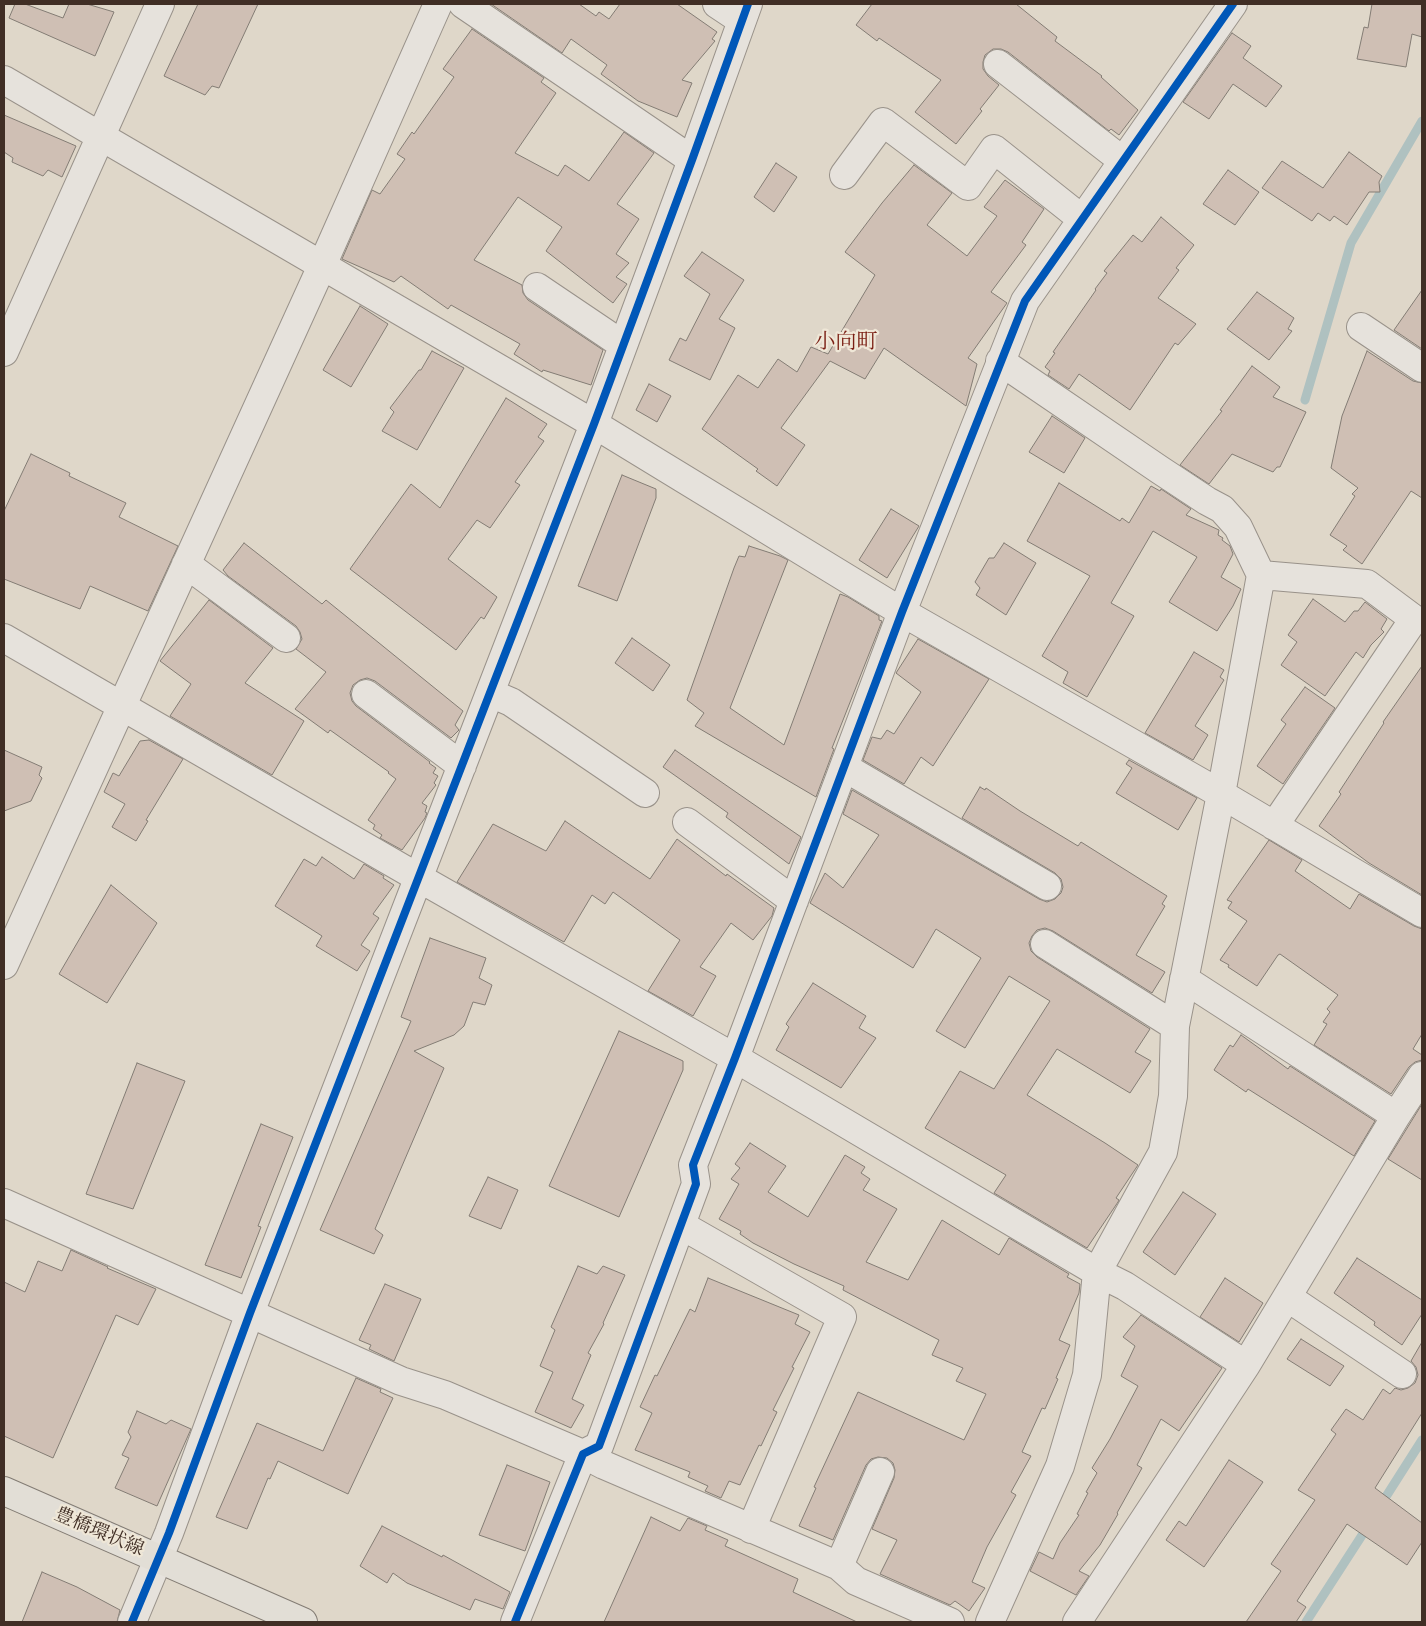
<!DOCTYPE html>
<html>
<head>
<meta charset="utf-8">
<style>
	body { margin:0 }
	#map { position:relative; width:1426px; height:1626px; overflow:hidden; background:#dfd7c9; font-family:"EB Garamond",serif }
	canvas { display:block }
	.frame { position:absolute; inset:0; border:5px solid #402e25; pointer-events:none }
</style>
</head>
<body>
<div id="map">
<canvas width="1426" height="1626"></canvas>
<div class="frame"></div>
</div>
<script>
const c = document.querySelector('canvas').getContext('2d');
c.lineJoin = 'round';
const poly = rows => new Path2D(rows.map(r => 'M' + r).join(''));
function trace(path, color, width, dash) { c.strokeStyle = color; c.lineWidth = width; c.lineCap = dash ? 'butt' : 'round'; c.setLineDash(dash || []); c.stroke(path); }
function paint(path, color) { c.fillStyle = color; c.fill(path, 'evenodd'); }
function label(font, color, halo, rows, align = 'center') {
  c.font = font + ' "EB Garamond","Noto Serif JP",serif'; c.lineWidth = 4.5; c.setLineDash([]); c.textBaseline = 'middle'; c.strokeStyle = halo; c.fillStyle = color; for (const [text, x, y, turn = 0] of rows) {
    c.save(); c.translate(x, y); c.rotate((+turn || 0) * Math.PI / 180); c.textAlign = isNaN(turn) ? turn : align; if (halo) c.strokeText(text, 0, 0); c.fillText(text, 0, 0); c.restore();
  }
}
const stream = poly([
	[1305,400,1351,243,1422,121],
	[1380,1506,1422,1440],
	[1306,1622,1368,1526]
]);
const building = poly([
	[15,4,25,4,63,18,69,4,87,4,114,12,95,56,9,18,15,4],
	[198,4,258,4,219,88,212,86,205,95,164,76,198,4],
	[491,4,579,4,596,16,599,12,609,19,620,4,677,4,717,32,712,39,715,41,682,80,692,83,677,117,638,101,601,74,607,65,571,39,562,53,491,4],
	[872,4,1016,4,1057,37,1055,41,1102,76,1101,77,1138,110,1119,135,1111,129,1109,131,1008,52,1001,49,993,49,985,55,983,62,983,69,988,76,999,85,980,109,982,111,956,144,915,112,941,80,879,38,877,41,856,25,872,4],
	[1372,4,1422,4,1422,37,1412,34,1406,67,1357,59,1364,27,1368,28,1372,4],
	[472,29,544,78,541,82,556,93,515,153,558,176,565,165,589,181,624,132,654,153,617,204,639,219,616,254,629,263,616,277,627,284,613,303,546,251,562,227,518,197,474,260,522,285,523,293,528,300,603,350,591,385,543,370,542,372,514,354,520,344,451,305,448,309,401,276,394,282,342,259,372,190,380,194,405,159,397,154,412,132,414,134,454,77,443,69,472,29],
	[1232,33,1251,46,1243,58,1282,86,1266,107,1233,84,1209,119,1183,102,1232,33],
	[4,115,76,146,62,177,48,170,43,176,12,162,13,158,4,152,4,115],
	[1349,152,1382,176,1379,182,1380,192,1369,192,1347,225,1334,216,1330,221,1318,213,1312,221,1262,188,1282,161,1323,188,1349,152],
	[776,163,797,177,774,212,754,197,776,163],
	[914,165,952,193,927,225,967,256,997,216,984,207,1005,180,1044,209,1022,242,1026,245,991,292,1007,303,968,358,977,364,966,406,884,348,865,379,830,361,781,428,805,445,777,486,756,471,758,469,702,429,738,375,758,388,778,359,797,372,811,347,828,354,875,275,845,252,882,203,914,165],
	[1228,170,1259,192,1235,225,1203,204,1228,170],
	[1161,217,1194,245,1176,268,1179,270,1158,298,1196,324,1178,345,1175,343,1130,410,1079,374,1069,389,1048,375,1050,371,1045,367,1055,353,1053,352,1096,290,1095,289,1107,273,1104,271,1133,235,1142,242,1161,217],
	[702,252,744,280,719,319,735,328,710,380,669,360,680,338,686,341,710,294,684,276,702,252],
	[1422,290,1422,349,1394,330,1422,290],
	[1257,292,1294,318,1288,329,1292,331,1269,360,1227,329,1257,292],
	[360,306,388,324,351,387,323,370,360,306],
	[432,351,464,368,417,450,382,431,394,412,390,408,419,370,421,370,432,351],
	[1367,351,1413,381,1422,383,1422,498,1411,491,1362,564,1343,550,1347,546,1330,535,1355,496,1352,494,1358,488,1331,468,1342,416,1367,351],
	[1252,366,1280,387,1273,397,1306,412,1280,467,1277,467,1273,472,1232,454,1209,484,1180,465,1222,411,1220,410,1252,366],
	[649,384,671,396,657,422,636,410,649,384],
	[506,398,547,424,538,437,544,441,515,482,520,485,490,528,477,520,448,559,497,597,484,619,481,617,456,650,350,569,411,484,440,508,506,398],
	[1052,416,1085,438,1064,473,1029,452,1052,416],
	[31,454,70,473,69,476,126,503,119,517,178,546,148,611,90,586,80,609,4,579,4,511,31,454],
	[622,475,656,489,656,498,617,601,578,586,622,475],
	[1059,483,1120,521,1122,518,1129,523,1151,486,1160,491,1161,489,1191,509,1186,515,1219,530,1218,535,1223,538,1222,540,1230,546,1233,554,1221,577,1241,589,1233,606,1217,631,1169,602,1197,557,1153,531,1111,603,1134,616,1087,697,1063,683,1068,672,1042,656,1090,576,1027,541,1059,483],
	[891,509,919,526,887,578,859,560,891,509],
	[244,543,322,604,326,600,463,711,455,725,459,730,451,738,375,681,367,678,360,680,353,685,350,693,352,701,356,706,430,762,429,763,436,768,433,773,438,776,434,783,436,785,422,803,427,806,425,812,427,813,425,818,402,850,380,838,382,835,373,829,375,825,368,820,396,779,388,773,389,772,330,730,328,733,295,709,326,672,296,649,302,639,300,632,296,626,228,576,223,570,244,543],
	[1004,543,1036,563,1006,615,976,595,980,588,975,582,989,558,994,558,1004,543],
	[749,546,780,556,788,560,730,708,784,745,840,594,848,597,879,616,879,620,882,621,832,748,834,749,816,797,695,726,704,713,687,700,734,568,739,556,745,557,749,546],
	[1313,599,1345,622,1354,611,1358,611,1365,602,1387,619,1381,629,1384,632,1371,645,1363,658,1356,652,1325,696,1281,665,1297,642,1288,635,1313,599],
	[209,600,273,648,245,683,304,721,272,775,170,716,191,684,160,661,209,600],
	[632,638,670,665,653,691,615,663,632,638],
	[918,639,989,679,933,766,921,757,904,784,863,760,872,737,881,739,887,730,894,734,921,692,896,673,918,639],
	[1194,652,1224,670,1220,677,1224,680,1195,726,1208,735,1193,760,1145,733,1194,652],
	[1422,666,1422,895,1369,863,1319,826,1341,794,1339,792,1384,723,1383,722,1422,666],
	[1305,687,1335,708,1283,784,1257,766,1286,724,1281,720,1305,687],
	[149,740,183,759,146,820,148,821,136,841,112,827,125,804,104,792,113,773,119,776,140,741,149,740],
	[4,750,42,767,39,775,42,778,31,801,4,811,4,750],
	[675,750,801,837,789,864,726,817,728,813,663,767,675,750],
	[1129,760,1197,798,1178,830,1116,793,1132,768,1126,764,1129,760],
	[980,787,985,790,986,788,1020,811,1078,846,1081,842,1167,896,1162,904,1165,906,1136,955,1165,972,1152,993,1053,931,1045,928,1037,930,1032,936,1029,943,1031,951,1037,957,1150,1029,1135,1052,1151,1061,1130,1093,1057,1049,1027,1095,1105,1143,1138,1165,1116,1198,1119,1200,1118,1202,1087,1248,994,1193,1006,1175,925,1128,960,1071,994,1089,1050,1001,1009,976,965,1048,936,1031,981,958,936,929,913,968,810,903,825,873,843,888,879,835,843,814,852,790,1039,899,1047,902,1055,899,1061,893,1063,887,1061,879,1055,873,962,818,980,787],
	[565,821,650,879,677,839,726,876,727,874,774,908,772,916,753,940,731,923,700,967,716,976,693,1016,648,991,680,940,613,892,605,904,592,895,564,942,457,882,493,824,546,851,565,821],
	[1269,840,1302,860,1295,871,1350,909,1359,894,1414,926,1422,929,1422,1034,1413,1049,1422,1055,1422,1060,1415,1062,1409,1067,1391,1094,1314,1045,1327,1024,1323,1022,1330,1012,1327,1009,1338,995,1280,954,1278,955,1257,986,1228,967,1229,965,1220,960,1247,921,1228,908,1232,902,1227,900,1269,840],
	[322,857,354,879,364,864,384,876,383,878,394,885,373,914,379,918,361,945,370,951,357,971,316,946,322,936,275,906,304,859,316,866,322,857],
	[111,885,157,923,107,1003,59,974,111,885],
	[430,938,486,958,479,978,492,985,485,1005,473,1002,464,1026,454,1035,414,1051,444,1068,375,1229,383,1235,374,1254,320,1230,411,1021,401,1017,430,938],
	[813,983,866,1016,859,1028,876,1038,841,1088,776,1050,789,1027,786,1024,813,983],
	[619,1031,683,1061,683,1070,619,1217,549,1186,619,1031],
	[1241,1035,1288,1069,1290,1066,1375,1121,1354,1156,1248,1089,1246,1092,1214,1070,1230,1045,1233,1047,1241,1035],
	[137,1063,185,1081,133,1209,86,1194,137,1063],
	[1422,1104,1422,1180,1388,1159,1422,1104],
	[261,1124,293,1137,258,1226,261,1227,241,1278,205,1265,261,1124],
	[750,1143,786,1166,768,1192,808,1217,845,1155,865,1167,861,1173,870,1179,863,1190,897,1209,866,1262,908,1280,942,1220,999,1255,1009,1238,1069,1274,1067,1277,1080,1284,1079,1293,1059,1340,1070,1345,1056,1378,1058,1379,1045,1409,1042,1408,1022,1452,1031,1456,1011,1492,1016,1495,987,1547,972,1582,985,1588,969,1611,955,1601,950,1605,880,1574,897,1540,872,1529,894,1478,895,1470,893,1463,887,1458,878,1457,871,1459,866,1465,833,1540,799,1526,816,1488,814,1487,858,1392,964,1440,986,1394,956,1381,963,1368,932,1355,939,1340,843,1290,844,1286,794,1264,753,1243,740,1234,741,1231,719,1219,739,1184,731,1179,740,1168,735,1164,750,1143],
	[488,1177,518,1190,501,1229,469,1216,488,1177],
	[1183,1192,1216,1214,1175,1275,1143,1252,1183,1192],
	[71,1250,108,1267,107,1268,156,1289,138,1325,116,1315,53,1458,4,1436,4,1282,25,1292,38,1261,62,1271,71,1250],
	[1357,1258,1422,1300,1422,1314,1402,1345,1374,1325,1375,1322,1334,1293,1357,1258],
	[578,1266,597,1274,603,1266,625,1275,603,1323,604,1324,588,1353,591,1355,572,1399,584,1405,571,1428,535,1412,553,1372,540,1366,555,1330,551,1327,578,1266],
	[708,1278,799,1315,795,1324,810,1332,792,1367,794,1368,773,1410,777,1412,761,1446,759,1445,740,1485,729,1481,721,1498,705,1491,708,1486,688,1477,690,1472,635,1450,652,1413,640,1407,655,1375,657,1376,690,1309,695,1312,708,1278],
	[1225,1278,1263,1303,1239,1342,1200,1317,1225,1278],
	[385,1284,421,1299,394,1361,369,1349,371,1345,359,1340,385,1284],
	[1141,1315,1222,1368,1179,1431,1161,1419,1137,1465,1142,1468,1117,1513,1118,1514,1100,1545,1079,1571,1089,1576,1076,1595,1030,1571,1039,1552,1053,1559,1060,1543,1079,1515,1077,1514,1088,1493,1086,1492,1097,1473,1092,1468,1110,1439,1138,1386,1121,1376,1135,1346,1123,1337,1141,1315],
	[1301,1339,1344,1366,1330,1386,1287,1359,1301,1339],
	[1422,1342,1422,1413,1375,1488,1422,1523,1422,1542,1407,1565,1347,1524,1297,1601,1306,1607,1296,1622,1246,1622,1281,1571,1271,1564,1315,1500,1298,1490,1336,1434,1331,1430,1346,1409,1363,1420,1383,1389,1390,1394,1395,1388,1401,1390,1408,1388,1415,1383,1418,1375,1416,1367,1411,1361,1422,1342],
	[356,1378,381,1389,380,1392,393,1398,348,1494,278,1461,270,1479,268,1478,247,1529,216,1517,257,1423,323,1451,356,1378],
	[137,1411,166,1424,171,1420,191,1429,157,1506,115,1488,129,1458,122,1455,131,1437,128,1432,137,1411],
	[1229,1460,1263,1482,1204,1567,1166,1540,1179,1521,1186,1526,1229,1460],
	[507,1465,550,1482,525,1551,479,1535,507,1465],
	[651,1517,680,1531,688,1518,707,1526,705,1530,728,1540,725,1546,798,1579,793,1592,857,1622,604,1622,651,1517],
	[382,1526,442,1557,443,1555,510,1592,503,1609,475,1599,470,1610,407,1583,393,1573,387,1583,360,1566,382,1526],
	[42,1572,77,1587,120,1610,117,1622,22,1622,42,1572]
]);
const minor = poly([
	[463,4,692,160],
	[717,4,741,20],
	[998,64,1123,161],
	[4,80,594,424,902,612,1221,794,1422,913],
	[844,175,883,122,968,186,994,149,1082,219],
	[537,287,623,345],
	[1361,327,1422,368],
	[4,352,160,4],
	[186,564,286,638],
	[1261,575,1367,584,1414,619,1274,826],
	[4,638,419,878,735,1058,1097,1272,1125,1286,1246,1365],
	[490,693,511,702,645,793],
	[366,694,462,766],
	[844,767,1047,886],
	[687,822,794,901],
	[1045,944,1175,1026],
	[4,965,316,279,438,4],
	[1184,979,1396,1116],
	[4,1203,401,1381,445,1395,583,1454,604,1465,839,1566,856,1581,950,1622],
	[681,1225,842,1317,751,1529],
	[1287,1297,1402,1374],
	[839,1566,880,1472],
	[132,1622,169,1533,250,1313,594,424,692,160,748,4],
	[515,1622,583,1454,599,1446,696,1184,693,1165,735,1058,902,612,1025,301,1233,4],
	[990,1622,1060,1466,1087,1375,1097,1272,1163,1152,1173,1096,1175,1026,1221,794,1261,575,1238,527,1222,509,1207,501,1160,470,1000,361],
	[1077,1622,1246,1365,1396,1116,1422,1076]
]);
const major = poly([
	[4,1491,303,1622]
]);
const cycleway = poly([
	[132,1622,169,1533,250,1313,594,424,692,160,748,4],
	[515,1622,583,1454,599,1446,696,1184,693,1165,735,1058,902,612,1025,301,1233,4]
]);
const streetNames = [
	["豊橋環状線",99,1532,23]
];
const quarterNames = [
	["小向町",846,342]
];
trace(stream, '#afc1c0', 9);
paint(building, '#cfbfb4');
trace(building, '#837c74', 1);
trace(minor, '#99928a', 30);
trace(major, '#837c74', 30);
trace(minor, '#e6e2dc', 28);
trace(major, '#e2ded6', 28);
trace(cycleway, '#0057b8', 8);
label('19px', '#402e25', '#efe7d7', streetNames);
label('21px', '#7a1f14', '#efe7d7', quarterNames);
</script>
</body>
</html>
